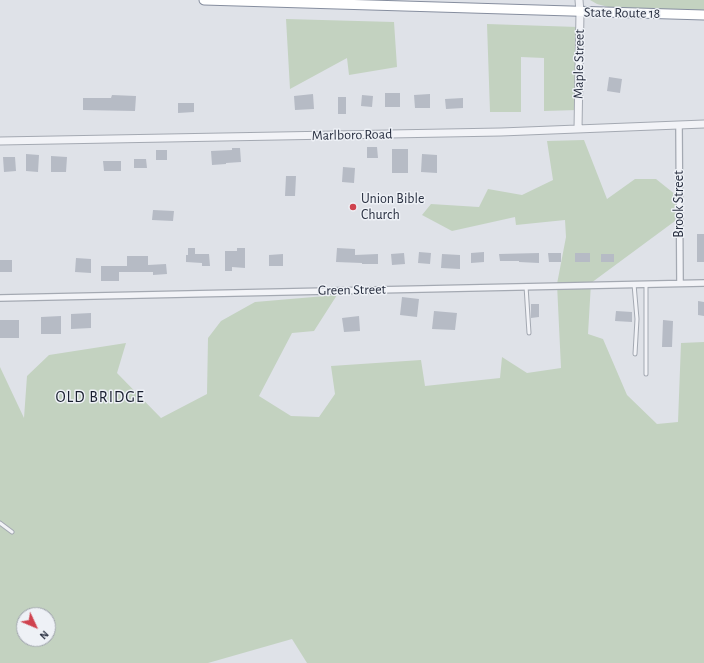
<!DOCTYPE html>
<html>
<head>
<meta charset="utf-8">
<style>
	body { margin:0 }
	#map { position:relative; width:704px; height:663px; overflow:hidden; background:#dfe2e8; font-family:"Alegreya Sans",sans-serif }
	canvas { display:block }
	.north { position:absolute; left:16px; top:607px; width:40px; height:40px; box-sizing:border-box; background:#eef1f6; border:1px solid #9fa3ad; border-radius:50%; rotate:134deg; font-size:11px; font-weight:700; line-height:16px; text-align:center; color:#282f40 }
	.north::after { content:''; display:block; margin:auto; width:14px; height:18px; background:#cf424e; clip-path:polygon(50% 0,100% 100%,50% 72%,0 100%) }
</style>
</head>
<body>
<div id="map">
<canvas width="704" height="663"></canvas>
<div class="north">N</div>
</div>
<script>
const c = document.querySelector('canvas').getContext('2d');
c.lineJoin = 'round';
function paint(path, color) { c.fillStyle = color; c.fill(path, 'evenodd'); }
const poly = rows => new Path2D(rows.map(r => 'M' + r).join(''));
function trace(path, color, width, dash) { c.strokeStyle = color; c.lineWidth = width; c.lineCap = dash ? 'butt' : 'round'; c.setLineDash(dash || []); c.stroke(path); }
function label(font, color, halo, rows, align = 'center') {
  c.font = font + ' "Alegreya Sans",sans-serif'; c.lineWidth = 3; c.setLineDash([]); c.textBaseline = 'middle'; c.strokeStyle = halo; c.fillStyle = color; for (const [text, x, y, turn = 0] of rows) {
    c.save(); c.translate(x, y); c.rotate((+turn || 0) * Math.PI / 180); c.textAlign = isNaN(turn) ? turn : align; if (halo) c.strokeText(text, 0, 0); c.fillText(text, 0, 0); c.restore();
  }
}
const green = poly([
	[590,0,704,0,704,11,612,8,597,4],
	[286,19,394,22,397,67,349,75,347,58,290,89],
	[487,24,578,27,578,110,544,111,544,58,521,57,521,112,490,112],
	[584,140,607,199,635,179,656,179,676,195,675,221,591,283,588,334,603,339,627,395,657,424,678,422,681,343,704,342,704,663,307,663,292,639,208,663,0,663,0,367,24,418,27,376,49,355,126,343,117,373,161,418,207,394,208,338,221,321,255,302,337,295,314,331,292,333,259,396,291,416,319,417,335,394,331,366,421,360,425,386,500,378,502,357,527,373,561,368,557,284,566,237,565,220,516,225,515,217,452,231,422,215,431,204,479,207,488,189,522,195,553,180,547,141],
	[24,615,48,615,48,639,24,639]
]);
const building = poly([
	[609,77,622,79,620,93,607,91],
	[385,93,400,93,400,107,385,107],
	[313,94,314,109,295,110,294,96],
	[430,94,430,108,415,108,414,95],
	[112,95,136,96,135,111,83,110,83,98,111,98],
	[362,95,373,96,372,107,361,106],
	[338,97,346,97,346,114,338,114],
	[463,98,463,108,446,109,445,99],
	[178,103,194,103,194,112,178,113],
	[367,147,377,147,378,158,367,158],
	[232,148,240,148,241,162,226,163,226,164,212,165,211,151,232,150],
	[392,149,408,149,408,173,392,173],
	[156,150,167,150,167,160,156,160],
	[26,154,39,155,38,172,26,171],
	[422,154,437,155,437,173,421,172],
	[51,156,67,157,66,172,51,172],
	[3,157,15,157,16,171,4,172],
	[134,159,146,159,147,168,134,168],
	[103,161,121,161,121,171,104,171],
	[343,167,355,168,354,183,342,182],
	[286,176,296,176,295,196,285,196],
	[153,210,174,211,173,221,152,220],
	[697,234,704,234,704,262,697,262],
	[188,248,195,248,195,254,209,254,210,266,202,266,202,263,186,262,186,255,188,255],
	[237,248,245,248,245,268,232,267,232,271,225,271,225,251,237,251],
	[337,248,355,249,355,255,378,254,378,264,362,264,362,263,336,262],
	[419,252,431,253,430,264,418,263],
	[484,252,484,262,471,263,471,253],
	[404,253,405,264,392,265,391,254],
	[539,253,539,263,519,262,519,261,500,261,499,254],
	[548,253,561,253,561,262,549,262],
	[575,253,590,253,590,262,575,262],
	[283,254,283,266,269,266,269,255],
	[442,254,460,255,460,269,441,268],
	[601,254,614,254,614,262,601,262],
	[127,256,148,256,148,265,166,264,167,274,153,275,153,272,119,272,119,281,101,281,101,266,127,266],
	[76,258,91,259,91,273,75,272],
	[0,260,12,260,12,272,0,272],
	[402,297,419,299,417,317,400,315],
	[698,301,704,302,704,316,698,315],
	[531,304,539,304,539,317,531,318],
	[434,311,457,313,455,330,432,329],
	[616,311,632,312,632,322,615,321],
	[91,313,91,328,71,329,71,314],
	[61,316,61,334,41,334,41,317],
	[359,316,360,331,344,332,342,318],
	[0,320,19,320,19,338,0,338],
	[663,320,673,321,672,347,662,347]
]);
const service = poly([
	[634,284,637,319,635,354],
	[526,286,529,333],
	[646,374,646,284],
	[0,523,12,532]
]);
const minor = poly([
	[679,125,680,283],
	[0,298,704,283]
]);
const tertiary = poly([
	[578,129,580,12,579,0],
	[0,141,501,132,704,124]
]);
const trunk = poly([
	[204,0,704,15]
]);
const markers = [
	[353,207,4,"#cf424e"]
];
const streetNames = [
	["State Route 18",622,13,1],
	["Maple Street",579,64,-89],
	["Marlboro Road",352,135,-1],
	["Brook Street",679,204,-90],
	["Green Street",352,290,-1]
];
const poiNames = [
	["Union Bible",361,199],
	["Church",361,215]
];
const quarterNames = [
	["OLD BRIDGE",100,397]
];
paint(green, '#c3d2c0');
paint(building, '#b6bbc5');
trace(service, '#a4a9b2', 5);
trace(minor, '#a4a9b2', 8);
trace(tertiary, '#a4a9b2', 9);
trace(trunk, '#868e9f', 11);
trace(service, '#f2f3f7', 3);
trace(minor, '#f2f3f7', 5.5);
trace(tertiary, '#f2f3f7', 7);
trace(trunk, '#fff', 9);
for (const [x, y, r, color] of markers) { const dot = new Path2D(); dot.arc(x, y, r, 0, 2 * Math.PI); c.fillStyle = color; c.fill(dot); trace(dot, '#eef1f6', 1.5); }
label('14px', '#282f40', '#eef1f6', streetNames);
label('14px', '#282f40', '#eef1f6', poiNames, 'left');
c.letterSpacing = '1px';
label('16px', '#1a2030', '#eef1f6', quarterNames);
c.letterSpacing = '0px';
</script>
</body>
</html>
